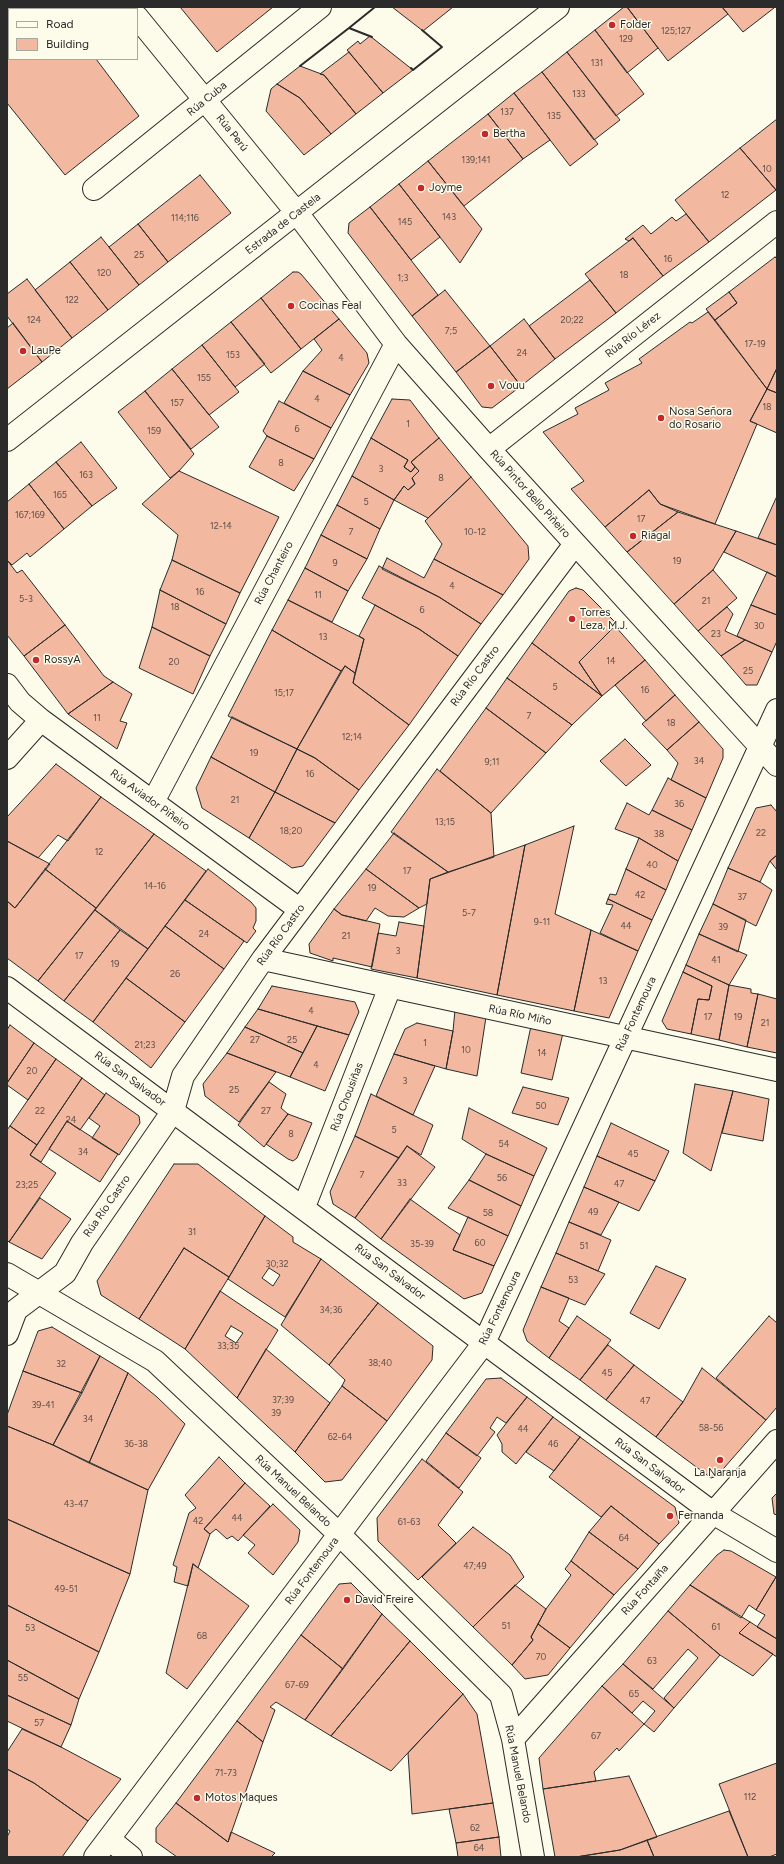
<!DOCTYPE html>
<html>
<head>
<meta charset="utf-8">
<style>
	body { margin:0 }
	#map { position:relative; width:784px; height:1864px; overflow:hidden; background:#fdfbea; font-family:Figtree,sans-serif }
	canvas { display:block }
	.frame { position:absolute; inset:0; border:8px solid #2b2b2b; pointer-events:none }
	.legend { position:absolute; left:8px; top:8px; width:130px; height:52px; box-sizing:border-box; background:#fdfbea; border:1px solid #a9a89e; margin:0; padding:5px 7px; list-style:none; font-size:12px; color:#2b2b2b }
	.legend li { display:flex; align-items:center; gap:8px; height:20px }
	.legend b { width:20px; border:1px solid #a9a89e }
</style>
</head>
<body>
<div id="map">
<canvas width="784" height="1864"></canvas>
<div class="frame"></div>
<ul class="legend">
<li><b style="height:5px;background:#fdfbea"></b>Road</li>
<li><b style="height:11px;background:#f2b8a0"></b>Building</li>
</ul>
</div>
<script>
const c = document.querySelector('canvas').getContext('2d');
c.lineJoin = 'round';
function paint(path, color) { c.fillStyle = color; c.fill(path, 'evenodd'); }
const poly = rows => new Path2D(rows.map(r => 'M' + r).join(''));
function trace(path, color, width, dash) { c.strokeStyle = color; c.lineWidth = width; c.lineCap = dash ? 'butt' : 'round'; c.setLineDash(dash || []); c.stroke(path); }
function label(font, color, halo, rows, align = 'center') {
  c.font = font + ' Figtree,sans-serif'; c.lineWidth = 3; c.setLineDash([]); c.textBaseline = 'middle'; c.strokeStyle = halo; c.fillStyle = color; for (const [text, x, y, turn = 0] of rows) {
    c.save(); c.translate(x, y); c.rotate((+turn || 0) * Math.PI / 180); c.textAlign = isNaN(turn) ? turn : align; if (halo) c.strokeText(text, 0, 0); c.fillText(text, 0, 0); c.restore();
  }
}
const building = poly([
	[7,7,56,7,58,9,9,9,9,59,96,59,139,116,65,175,7,103,7,7],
	[180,7,273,7,217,52,180,7],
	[392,7,453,7,423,31,392,7],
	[624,7,627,7,658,48,627,73,595,30,624,7],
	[627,7,722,7,728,14,668,61,627,7],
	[722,7,773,7,774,8,743,32,722,7],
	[595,30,644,94,616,116,567,52,595,30],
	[370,36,413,70,383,93,347,50,358,41,360,44,370,36],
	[349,52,383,93,356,114,324,75,320,74,349,52],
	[567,52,620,120,594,140,542,72,567,52],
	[300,66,324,75,356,114,331,134,300,98,277,84,300,66],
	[542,72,598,144,570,166,514,93,542,72],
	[277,84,300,98,331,134,304,155,266,111,271,89,277,84],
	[514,93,550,140,523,159,488,114,514,93],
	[488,114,523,159,464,206,428,161,488,114],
	[777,119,777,189,776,190,740,148,777,119],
	[740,148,776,190,709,242,675,200,740,148],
	[428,161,482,229,460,263,399,184,428,161],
	[200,175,231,213,168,262,138,224,200,175],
	[399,184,440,237,411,260,370,207,399,184],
	[370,207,438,295,412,316,348,233,349,223,370,207],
	[686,214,709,242,663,276,633,238,629,241,625,239,643,225,651,234,672,217,676,221,686,214],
	[138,224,168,262,139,285,109,247,138,224],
	[101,237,139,285,108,310,70,262,101,237],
	[633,238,663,276,616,313,585,274,633,238],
	[775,257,777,259,777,368,767,389,715,320,737,303,729,292,775,257],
	[70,262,108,310,72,338,35,290,70,262],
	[293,272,298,272,301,274,339,319,301,349,261,298,293,272],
	[27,279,72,338,42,362,7,316,7,294,27,279],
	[590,280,616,313,555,359,529,326,590,280],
	[445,290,490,346,456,372,412,316,445,290],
	[729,292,737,303,715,320,706,309,729,292],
	[261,298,301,349,271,373,231,322,261,298],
	[708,312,767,389,750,421,757,424,715,524,660,504,649,490,605,527,571,489,584,481,543,432,578,414,575,408,609,390,605,383,642,363,639,359,690,322,692,323,708,312],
	[339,319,367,353,369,363,350,395,303,371,322,350,314,339,339,319],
	[524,319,555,359,521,386,490,346,524,319],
	[231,322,265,364,235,387,202,345,231,322],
	[13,323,42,362,7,389,7,328,13,323],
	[202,345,239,392,209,415,172,369,202,345],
	[490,346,521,386,492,408,482,407,456,372,490,346],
	[777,368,777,393,767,389,777,368],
	[172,369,219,427,191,449,145,391,172,369],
	[303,371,350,395,331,428,284,403,303,371],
	[767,389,777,393,777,433,750,421,767,389],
	[145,391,194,454,179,471,170,478,118,412,145,391],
	[392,399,410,400,439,438,411,462,415,467,411,472,404,467,408,460,371,438,392,399],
	[279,401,331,428,314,459,267,436,263,431,279,401],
	[267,436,314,459,294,491,249,467,267,436],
	[371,438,408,460,404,467,411,472,415,467,419,471,412,478,415,484,408,490,404,486,394,500,352,476,371,438],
	[439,438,471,477,428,518,394,500,404,486,408,490,415,484,412,478,419,471,411,462,439,438],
	[81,442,117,488,92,506,56,462,81,442],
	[56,462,92,506,64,529,29,484,56,462],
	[179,471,279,517,240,593,172,560,178,535,142,504,179,471],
	[352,476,394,500,380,529,337,505,352,476],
	[471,477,528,546,529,559,503,595,434,559,442,544,425,521,471,477],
	[29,484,64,529,30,557,27,553,12,565,7,560,7,502,29,484],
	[649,490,660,504,678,512,627,552,605,527,649,490],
	[777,496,777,545,758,538,777,496],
	[337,505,380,529,367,559,321,535,337,505],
	[678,512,736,531,713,570,674,604,627,552,678,512],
	[736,531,777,545,777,577,724,552,736,531],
	[321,535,367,559,348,591,305,568,321,535],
	[387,558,424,578,434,559,503,595,481,624,439,597,382,569,387,558],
	[7,560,17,573,22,570,65,625,24,656,7,635,7,560],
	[172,560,240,593,226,624,160,590,172,560],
	[379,566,439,597,481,624,458,656,419,629,362,598,379,566],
	[305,568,348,591,332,622,288,600,305,568],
	[713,570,737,598,698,631,674,604,713,570],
	[767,572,777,577,777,615,751,605,767,572],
	[576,588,583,590,617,624,579,662,602,696,532,643,569,591,576,588],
	[160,590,226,624,210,656,152,627,160,590],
	[288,600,364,639,355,673,345,666,341,671,272,630,288,600],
	[375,605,419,629,458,656,409,725,353,683,364,639,359,636,375,605],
	[751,605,777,615,777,641,772,652,737,636,751,605],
	[727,607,733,614,725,631,745,640,721,656,698,631,727,607],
	[65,625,104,676,113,682,68,714,24,656,65,625],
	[615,626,645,660,602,696,579,662,615,626],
	[152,627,210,656,193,694,139,668,152,627],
	[272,630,341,671,297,749,228,716,272,630],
	[745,640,772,652,757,685,746,685,721,656,745,640],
	[532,643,602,696,572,725,507,678,532,643],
	[645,660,675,695,646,721,615,685,645,660],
	[345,666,355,673,353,683,409,725,359,790,315,758,297,749,345,666],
	[507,678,572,725,546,753,486,708,507,678],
	[113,682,132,694,120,721,127,723,117,749,68,714,113,682],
	[675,695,699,722,667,750,642,724,675,695],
	[486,708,546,753,491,813,440,771,486,708],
	[232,717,297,749,275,792,211,757,232,717],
	[699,722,723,749,723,758,706,798,671,780,678,763,667,750,699,722],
	[625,739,651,765,626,786,600,761,625,739],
	[297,749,315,758,359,790,335,823,275,792,297,749],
	[211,757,275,792,249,838,202,808,196,788,211,757],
	[56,764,101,797,68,841,58,835,38,858,7,841,7,817,56,764],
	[437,769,491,813,494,857,448,872,391,832,437,769],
	[668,778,706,798,692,830,652,810,668,778],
	[275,792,335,823,303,866,292,868,249,838,275,792],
	[101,797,154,834,96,908,45,869,101,797],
	[627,803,649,815,652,810,692,830,678,861,639,838,615,829,627,803],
	[771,805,777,812,777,855,770,861,760,882,728,868,756,808,771,805],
	[574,826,555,914,591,930,574,1011,497,995,525,845,574,826],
	[394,833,448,872,430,879,427,904,419,908,366,869,394,833],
	[154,834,206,871,148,949,95,910,154,834],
	[639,838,678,861,666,890,626,869,639,838],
	[7,841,50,864,15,908,7,901,7,841],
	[525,845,497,995,417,978,430,879,525,845],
	[777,855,777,870,770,861,777,855],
	[728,868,760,882,772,890,756,926,713,904,728,868],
	[45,869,96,908,38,981,7,958,7,901,15,908,45,869],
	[208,869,251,902,256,908,256,921,253,928,256,931,247,943,185,900,208,869],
	[366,869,419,908,404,917,388,916,375,908,366,921,342,915,334,909,366,869],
	[626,869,666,890,652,920,608,899,610,894,616,895,626,869],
	[608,899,652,920,638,951,600,933,613,905,606,904,608,899],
	[185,900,244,941,224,969,165,926,185,900],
	[713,904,746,920,738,952,699,934,713,904],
	[334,909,342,915,380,924,372,967,333,958,333,961,310,953,309,944,334,909],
	[95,910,120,930,64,1001,38,981,95,910],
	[399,922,424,926,417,978,371,969,378,933,396,936,399,922],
	[165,926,224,969,185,1022,126,978,165,926],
	[120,930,148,949,93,1022,64,1001,120,930],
	[591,930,638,951,609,1018,574,1011,591,930],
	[699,934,747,955,729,985,686,965,699,934],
	[686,965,729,985,719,1040,691,1034,698,999,709,1000,712,986,683,972,686,965],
	[683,972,712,986,709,1000,698,999,691,1034,667,1029,662,1021,683,972],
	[126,978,185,1022,151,1068,93,1022,126,978],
	[729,985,751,989,751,993,758,994,747,1047,719,1040,729,985],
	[272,986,355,1002,359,1012,349,1035,258,1009,272,986],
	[758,994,777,999,777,1053,747,1047,758,994],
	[258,1009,317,1026,303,1053,245,1027,258,1009],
	[455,1010,486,1017,477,1076,446,1069,453,1031,455,1010],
	[417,1023,453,1031,446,1069,394,1054,405,1029,417,1023],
	[10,1025,34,1043,7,1083,7,1030,10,1025],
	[317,1026,349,1035,325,1091,290,1077,317,1026],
	[531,1026,563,1033,552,1080,521,1073,531,1026],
	[245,1027,303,1053,290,1077,227,1053,245,1027],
	[34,1043,56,1059,28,1100,7,1085,7,1083,34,1043],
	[227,1053,276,1072,239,1122,205,1096,203,1084,227,1053],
	[394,1054,435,1066,413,1115,376,1096,394,1054],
	[56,1059,82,1078,37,1145,10,1126,56,1059],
	[82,1078,105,1095,80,1130,67,1121,41,1162,30,1155,82,1078],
	[269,1082,286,1094,281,1108,288,1114,264,1147,238,1125,269,1082],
	[695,1084,733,1091,711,1171,683,1153,695,1084],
	[523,1087,569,1098,558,1125,512,1113,523,1087],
	[733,1091,769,1099,763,1141,722,1133,733,1091],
	[106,1093,139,1116,140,1123,119,1155,92,1138,100,1126,89,1118,106,1093],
	[371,1094,433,1125,421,1155,407,1146,399,1158,355,1136,371,1094],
	[469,1108,547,1148,534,1176,486,1154,462,1139,469,1108],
	[288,1114,312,1123,297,1158,293,1161,288,1159,266,1144,288,1114],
	[67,1121,118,1154,100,1182,49,1149,67,1121],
	[611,1123,669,1151,655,1181,597,1156,611,1123],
	[10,1126,37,1145,30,1155,56,1173,9,1242,7,1240,7,1130,10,1126],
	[355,1136,399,1158,355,1218,333,1204,330,1192,355,1136],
	[407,1146,435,1167,381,1239,355,1218,407,1146],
	[486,1154,534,1176,521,1206,469,1180,486,1154],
	[597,1156,655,1181,639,1211,584,1187,597,1156],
	[174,1164,198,1164,265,1216,229,1277,184,1248,139,1319,101,1295,97,1281,174,1164],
	[469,1180,521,1206,508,1236,448,1208,469,1180],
	[584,1187,619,1202,601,1235,569,1222,584,1187],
	[40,1198,71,1219,42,1259,9,1242,40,1198],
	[410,1199,460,1235,453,1250,494,1266,482,1293,464,1299,381,1239,410,1199],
	[265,1216,293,1237,293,1242,321,1259,285,1317,228,1279,265,1216],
	[269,1268,280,1275,273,1286,262,1278,269,1268],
	[468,1217,508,1236,494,1266,453,1250,468,1217],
	[569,1222,611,1240,598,1271,556,1253,569,1222],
	[184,1248,229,1277,185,1349,139,1319,184,1248],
	[556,1253,605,1274,585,1305,541,1287,556,1253],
	[321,1259,378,1303,329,1365,281,1325,321,1259],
	[656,1266,686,1279,659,1329,630,1313,656,1266],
	[541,1287,569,1298,559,1321,569,1328,549,1358,527,1341,523,1330,541,1287],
	[220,1291,278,1330,237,1398,185,1349,220,1291],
	[231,1326,243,1333,236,1343,225,1336,231,1326],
	[378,1303,433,1346,432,1360,387,1421,342,1386,345,1380,329,1365,378,1303],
	[577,1316,611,1340,580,1380,549,1358,577,1316],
	[769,1316,777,1323,777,1407,766,1420,716,1378,769,1316],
	[52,1327,100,1356,82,1393,23,1371,38,1331,52,1327],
	[608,1345,634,1365,606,1400,580,1380,608,1345],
	[266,1349,330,1403,295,1452,237,1398,266,1349],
	[100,1356,128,1373,89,1463,53,1445,100,1356],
	[634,1365,683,1402,656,1437,606,1400,634,1365],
	[702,1368,766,1420,717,1476,711,1478,656,1437,683,1402,702,1368],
	[23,1371,82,1393,53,1445,7,1426,7,1415,23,1371],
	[128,1373,157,1397,185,1424,148,1490,89,1463,128,1373],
	[501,1378,527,1397,506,1423,497,1417,490,1428,495,1432,477,1456,446,1433,486,1379,501,1378],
	[342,1386,387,1421,342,1480,325,1482,295,1452,342,1386],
	[527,1397,553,1417,516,1464,502,1452,502,1444,497,1435,527,1397],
	[553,1417,580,1437,554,1471,526,1452,553,1417],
	[7,1426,53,1445,148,1490,130,1574,7,1519,7,1426],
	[446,1433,481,1458,459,1488,426,1461,446,1433],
	[580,1437,675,1507,679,1523,659,1544,611,1506,601,1517,549,1477,580,1437],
	[219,1457,245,1483,204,1529,210,1534,198,1568,193,1564,188,1586,174,1582,177,1567,173,1565,189,1513,196,1508,185,1495,219,1457],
	[422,1459,463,1492,438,1525,456,1543,418,1580,378,1541,377,1518,422,1459],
	[245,1483,270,1506,238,1541,232,1536,227,1539,216,1529,210,1534,204,1529,245,1483],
	[777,1493,777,1515,774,1514,772,1498,777,1493],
	[273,1504,300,1530,298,1542,273,1575,248,1553,255,1545,243,1535,273,1504],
	[611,1506,659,1544,638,1569,589,1532,611,1506],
	[7,1519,130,1574,99,1652,7,1605,7,1519],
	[473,1527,510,1555,524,1577,473,1627,422,1577,473,1527],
	[589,1532,638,1569,614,1595,571,1561,589,1532],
	[724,1550,731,1551,776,1577,756,1610,749,1605,741,1618,690,1585,717,1555,724,1550],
	[571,1561,614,1595,570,1648,538,1624,546,1609,571,1575,565,1569,571,1561],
	[193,1564,249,1606,187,1689,166,1673,193,1564],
	[776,1577,777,1577,777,1639,757,1627,765,1615,756,1610,776,1577],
	[351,1583,382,1614,343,1669,301,1635,339,1584,351,1583],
	[515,1585,546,1609,531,1637,533,1640,512,1665,473,1627,515,1585],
	[690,1585,750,1622,739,1633,773,1654,753,1676,720,1655,668,1611,690,1585],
	[7,1605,99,1652,79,1699,7,1660,7,1605],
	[668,1611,720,1655,674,1708,664,1698,698,1658,688,1649,653,1689,623,1664,668,1611],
	[382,1614,410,1641,331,1736,305,1720,382,1614],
	[750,1622,777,1639,777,1657,739,1633,750,1622],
	[538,1624,570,1648,548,1675,525,1679,512,1665,533,1640,531,1637,538,1624],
	[301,1635,343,1669,305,1720,276,1702,270,1707,275,1710,263,1742,237,1721,301,1635],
	[410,1641,463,1694,391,1771,331,1736,410,1641],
	[7,1660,79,1699,71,1725,7,1695,7,1660],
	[623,1664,674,1708,654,1732,644,1724,655,1711,643,1701,632,1713,602,1686,623,1664],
	[602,1686,644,1724,619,1751,617,1748,594,1772,596,1781,543,1789,539,1758,602,1686],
	[463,1694,477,1714,493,1803,412,1814,408,1753,463,1694],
	[7,1695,71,1725,61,1747,7,1721,7,1695],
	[237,1721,263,1742,228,1842,176,1803,237,1721],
	[22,1729,61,1747,121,1779,88,1821,34,1783,7,1769,7,1752,22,1729],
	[777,1763,777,1854,769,1857,748,1857,719,1784,777,1763],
	[7,1769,34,1783,88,1821,62,1857,7,1857,7,1837,10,1831,7,1829,7,1769],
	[629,1776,657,1837,620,1850,576,1857,555,1857,543,1789,629,1776],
	[176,1803,228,1842,231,1832,275,1853,271,1857,177,1857,156,1842,156,1828,176,1803],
	[493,1803,499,1837,456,1843,449,1809,493,1803],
	[729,1811,748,1857,654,1857,647,1840,729,1811],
	[499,1837,501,1857,458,1857,456,1843,499,1837],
	[647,1840,654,1857,576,1857,620,1850,647,1840]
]);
const minor = poly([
	[137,17,297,213,396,344,489,449,777,765],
	[94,189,320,7],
	[489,449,777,222],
	[7,685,20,702,41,720,299,909],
	[7,758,41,720],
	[153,802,396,344],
	[263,959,777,1070],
	[7,988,713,1513,777,1551],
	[304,1207,390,987],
	[7,1274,155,1361,340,1535,501,1695,513,1739,533,1857],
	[7,1334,16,1310,65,1273,82,1243,173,1111,183,1076,263,959,575,544],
	[513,1739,777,1441],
	[109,1839,131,1857],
	[95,1857,484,1343,777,710]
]);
const major = poly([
	[7,440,558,7]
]);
const wall = poly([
	[372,37,349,28,375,7],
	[300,66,349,28],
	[411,68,413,70,442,47,422,30]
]);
const markers = [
	[612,25,4,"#c62828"],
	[485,134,4,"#c62828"],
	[421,188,4,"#c62828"],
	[291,306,4,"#c62828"],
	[23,351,4,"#c62828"],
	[491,386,4,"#c62828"],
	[661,418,4,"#c62828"],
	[633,536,4,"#c62828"],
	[572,619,4,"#c62828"],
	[36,660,4,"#c62828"],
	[720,1460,4,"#c62828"],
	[670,1516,4,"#c62828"],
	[347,1600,4,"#c62828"],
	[197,1798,4,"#c62828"]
];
const numberNames = [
	["125;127",676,31],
	["129",626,39],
	["131",597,63],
	["133",579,94],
	["137",507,112],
	["135",554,116],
	["139;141",476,160],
	["10",767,169],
	["12",725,195],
	["143",449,217],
	["114;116",185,218],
	["145",405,222],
	["25",139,255],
	["16",668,259],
	["120",104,273],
	["18",624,275],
	["1;3",403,278],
	["122",72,300],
	["124",34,320],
	["20;22",572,320],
	["7;5",451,331],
	["17-19",755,344],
	["24",522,353],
	["153",233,355],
	["4",341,358],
	["155",204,378],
	["4",317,399],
	["157",177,403],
	["18",767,407],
	["1",408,424],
	["6",297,429],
	["159",154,431],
	["8",281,463],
	["3",381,469],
	["163",86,475],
	["8",441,478],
	["165",60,495],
	["5",366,502],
	["167;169",30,515],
	["17",641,519],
	["12-14",221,526],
	["7",351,532],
	["10-12",475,532],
	["19",677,561],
	["9",335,563],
	["4",452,586],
	["16",200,592],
	["11",318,595],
	["5-3",26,599],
	["21",706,601],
	["18",175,607],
	["6",422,610],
	["30",759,626],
	["23",716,634],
	["13",323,637],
	["14",611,661],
	["20",174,662],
	["25",748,671],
	["5",555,687],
	["16",645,690],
	["15;17",284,693],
	["7",529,716],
	["11",97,718],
	["18",671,723],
	["12;14",352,737],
	["19",254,753],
	["34",699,761],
	["9;11",492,762],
	["16",310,774],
	["21",235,800],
	["36",679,804],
	["13;15",445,822],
	["18;20",291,831],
	["22",761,833],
	["38",659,834],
	["12",99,852],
	["40",652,865],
	["17",407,871],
	["14-16",155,886],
	["19",372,888],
	["42",640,895],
	["37",742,897],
	["5-7",469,913],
	["9-11",542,922],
	["44",626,926],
	["39",723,927],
	["24",204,934],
	["21",346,936],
	["3",398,951],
	["17",79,956],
	["41",716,960],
	["19",115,964],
	["26",175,974],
	["13",603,981],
	["4",311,1011],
	["17",708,1017],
	["19",738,1017],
	["21",765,1023],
	["27",255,1040],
	["25",292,1040],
	["1",425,1043],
	["21;23",145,1045],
	["10",466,1050],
	["14",542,1053],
	["4",316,1065],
	["20",32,1071],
	["3",405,1081],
	["25",234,1090],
	["50",541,1106],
	["22",40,1111],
	["27",266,1111],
	["24",71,1120],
	["5",394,1130],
	["8",291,1134],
	["54",504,1144],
	["34",83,1152],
	["45",633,1154],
	["7",362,1175],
	["56",502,1178],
	["33",402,1183],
	["47",619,1184],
	["23;25",27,1185],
	["49",593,1212],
	["58",488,1213],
	["31",192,1232],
	["60",480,1243],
	["35-39",422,1244],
	["51",584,1246],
	["30;32",277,1264],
	["53",573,1280],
	["34;36",331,1310],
	["33;35",228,1346],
	["38;40",380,1363],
	["32",61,1364],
	["45",607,1373],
	["37;39",283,1400],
	["47",645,1401],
	["39-41",43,1405],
	["39",276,1413],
	["34",88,1419],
	["58-56",711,1428],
	["44",523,1429],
	["62-64",340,1437],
	["36-38",136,1444],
	["46",553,1444],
	["43-47",76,1504],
	["44",237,1518],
	["42",198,1521],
	["61-63",409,1522],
	["64",624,1538],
	["47;49",475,1566],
	["49-51",66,1589],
	["51",506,1626],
	["61",716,1627],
	["53",30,1628],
	["68",202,1636],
	["70",541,1657],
	["63",652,1661],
	["55",23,1678],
	["67-69",297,1685],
	["65",634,1694],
	["57",39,1723],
	["67",596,1736],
	["71-73",226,1773],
	["112",750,1797],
	["62",475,1828],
	["64",479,1848]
];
const poiNames = [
	["Folder",620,25],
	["Bertha",493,134],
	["Joyme",429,188],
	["Cocinas Feal",299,306],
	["LauPe",31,351],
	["Vouu",499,386],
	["Nosa Señora",669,412],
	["do Rosario",669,425],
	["Riagal",641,536],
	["Torres",580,613],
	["Leza, M.J.",580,626],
	["RossyA",44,660],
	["La Naranja",720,1473,"center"],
	["Fernanda",678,1516],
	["David Freire",355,1600],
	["Motos Maques",205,1798]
];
const streetNames = [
	["Rúa Cuba",207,99,-39],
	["Rúa Perú",232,133,51],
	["Estrada de Castela",283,224,-38],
	["Rúa Río Lérez",633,335,-38],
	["Rúa Pintor Bello Piñeiro",530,494,48],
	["Rúa Chanteiro",274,573,-62],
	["Rúa Río Castro",475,676,-53],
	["Rúa Aviador Piñeiro",150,800,36],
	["Rúa Río Castro",281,935,-54],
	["Rúa Fontemoura",636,1014,-65],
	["Rúa Río Miño",520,1015,12],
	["Rúa San Salvador",130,1079,36],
	["Rúa Chousiñas",347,1097,-69],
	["Rúa Río Castro",107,1206,-55],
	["Rúa San Salvador",390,1272,37],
	["Rúa Fontemoura",500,1308,-64],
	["Rúa San Salvador",650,1466,37],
	["Rúa Manuel Belando",293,1491,43],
	["Rúa Fontemoura",312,1571,-53],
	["Rúa Fontaíña",645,1590,-48],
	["Rúa Manuel Belando",518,1774,79]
];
paint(building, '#f2b8a0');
trace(building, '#2b2b2b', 1);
trace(minor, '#2b2b2b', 24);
trace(major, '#2b2b2b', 24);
trace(minor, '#fdfbea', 22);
trace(major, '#fdfbea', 22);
trace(wall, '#2b2b2b', 2);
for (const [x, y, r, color] of markers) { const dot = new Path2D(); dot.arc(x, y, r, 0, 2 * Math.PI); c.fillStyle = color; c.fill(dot); trace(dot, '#fdfbea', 1.5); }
label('9px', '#5d4e48', null, numberNames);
label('11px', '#2b2b2b', '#fdfbea', poiNames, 'left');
label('11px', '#2b2b2b', '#fdfbea', streetNames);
</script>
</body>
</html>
